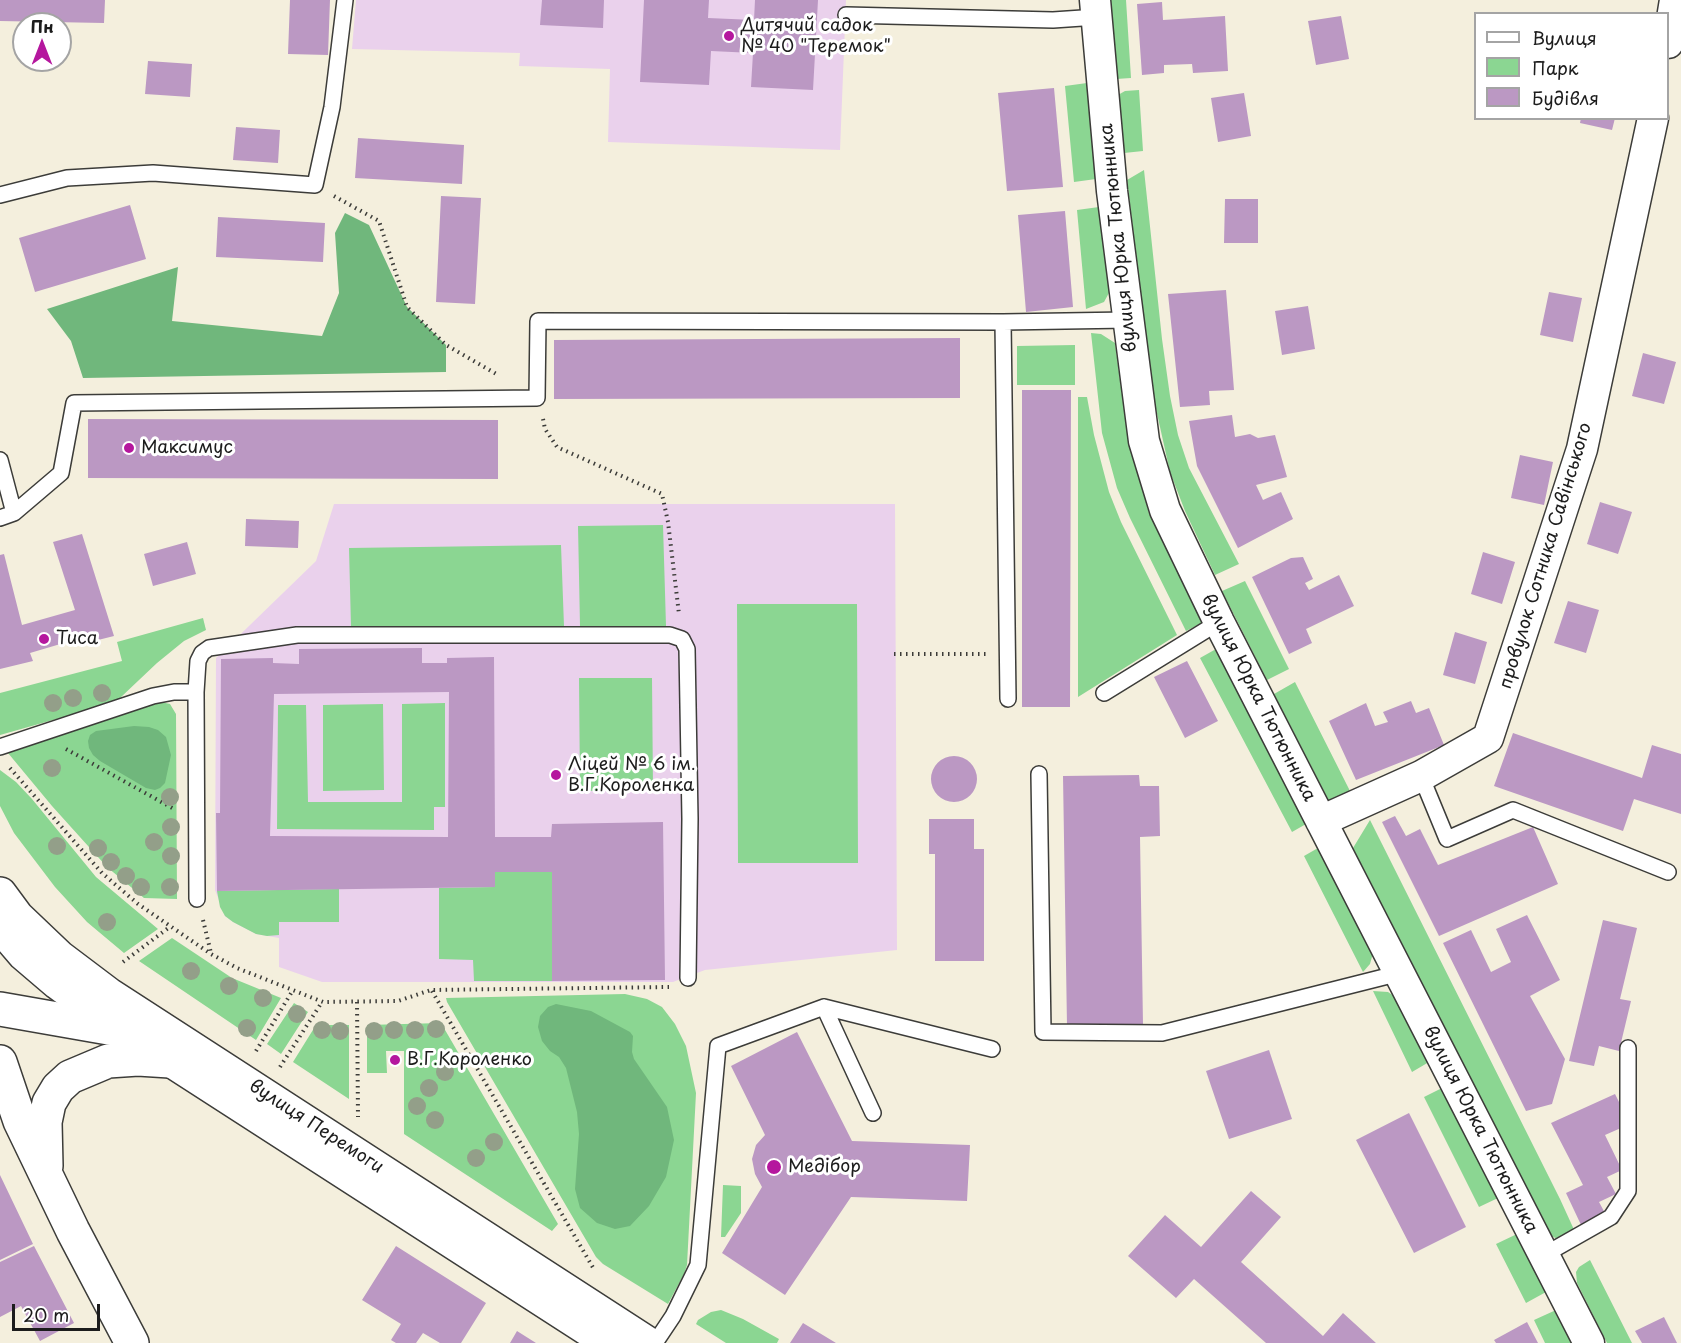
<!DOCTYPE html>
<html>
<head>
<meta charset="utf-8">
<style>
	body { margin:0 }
	#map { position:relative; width:1681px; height:1343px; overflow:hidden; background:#f4efdd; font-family:"Playpen Sans",sans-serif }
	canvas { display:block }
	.legend { position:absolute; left:1474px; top:12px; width:195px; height:108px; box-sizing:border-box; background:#fff; border:2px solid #a4a4a4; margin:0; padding:8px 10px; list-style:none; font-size:18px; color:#1c1c1c }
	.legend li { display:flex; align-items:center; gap:12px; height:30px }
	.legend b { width:30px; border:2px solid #a4a4a4 }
	.north { position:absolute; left:12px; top:12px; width:60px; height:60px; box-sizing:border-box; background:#fff; border:2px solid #a4a4a4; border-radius:50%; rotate:0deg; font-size:16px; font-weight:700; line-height:24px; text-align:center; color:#1c1c1c }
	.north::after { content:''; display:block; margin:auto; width:21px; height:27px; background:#b5179e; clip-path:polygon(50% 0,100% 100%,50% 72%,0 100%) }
	.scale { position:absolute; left:12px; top:1304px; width:88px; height:27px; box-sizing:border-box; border:3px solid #1c1c1c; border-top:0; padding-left:8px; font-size:18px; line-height:21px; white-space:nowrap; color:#1c1c1c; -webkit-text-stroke:4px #fff; paint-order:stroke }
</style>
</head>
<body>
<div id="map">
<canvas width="1681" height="1343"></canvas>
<ul class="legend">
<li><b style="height:8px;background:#fff"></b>Вулиця</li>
<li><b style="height:16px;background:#8bd692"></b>Парк</li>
<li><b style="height:16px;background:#bb98c3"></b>Будівля</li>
</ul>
<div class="north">Пн</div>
<div class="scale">20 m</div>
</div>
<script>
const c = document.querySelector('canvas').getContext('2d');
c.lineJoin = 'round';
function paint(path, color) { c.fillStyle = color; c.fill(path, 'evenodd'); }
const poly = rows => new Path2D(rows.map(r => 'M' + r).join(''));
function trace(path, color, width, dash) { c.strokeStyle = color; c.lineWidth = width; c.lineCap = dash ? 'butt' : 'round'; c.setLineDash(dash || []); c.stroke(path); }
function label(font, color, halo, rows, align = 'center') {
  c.font = font + ' "Playpen Sans",sans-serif'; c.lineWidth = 6; c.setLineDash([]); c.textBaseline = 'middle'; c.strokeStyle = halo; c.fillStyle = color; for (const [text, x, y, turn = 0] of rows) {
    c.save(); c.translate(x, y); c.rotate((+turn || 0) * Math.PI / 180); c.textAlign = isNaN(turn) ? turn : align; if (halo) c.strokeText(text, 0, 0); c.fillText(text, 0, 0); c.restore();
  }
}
const built = poly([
	[356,0,846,0,840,150,608,142,610,69,519,66,520,53,352,49],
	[334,504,895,504,897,950,705,970,673,982,322,982,279,967,279,938,256,934,233,922,225,916,215,890,216,658,316,561]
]);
const green = poly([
	[1109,0,1126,0,1131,78,1116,79],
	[1087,83,1096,179,1074,182,1065,86],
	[1139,90,1143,151,1124,153,1118,95,1125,91],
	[1144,170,1162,339,1170,396,1178,435,1189,468,1239,564,1215,575,1185,511,1170,472,1154,400,1127,180],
	[1099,207,1110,291,1104,302,1086,309,1077,210],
	[1091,333,1101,334,1115,343,1128,439,1149,513,1202,623,1186,631,1130,518,1117,488,1102,433],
	[1075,345,1075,385,1017,385,1017,346],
	[1078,397,1087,397,1094,435,1109,492,1121,522,1177,635,1078,697],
	[663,525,666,626,580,626,578,526],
	[561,545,564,626,351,627,349,548],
	[1245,581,1289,669,1267,680,1222,591],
	[737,604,857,604,858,863,738,863],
	[203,618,206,630,184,641,157,663,120,698,113,703,0,735,0,693,122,661,117,642],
	[1216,649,1306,824,1292,832,1200,658],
	[652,678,653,790,580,791,579,678],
	[1295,682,1350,791,1329,801,1274,694],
	[161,702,170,704,176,714,177,899,144,898,107,867,52,806,8,753],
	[445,703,445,807,434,807,434,830,277,829,278,705,306,705,308,802,402,802,402,704],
	[383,704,384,790,323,791,323,705],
	[0,770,16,782,32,799,96,877,158,929,124,953,87,922,55,887,14,833,0,806],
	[1370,820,1560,1199,1576,1234,1557,1239,1552,1236,1353,848],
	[1318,848,1373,953,1370,964,1363,972,1304,856],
	[495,872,552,872,552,981,474,981,473,960,439,959,439,888,495,887],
	[339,889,339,922,279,922,279,935,267,936,256,934,233,922,225,916,220,907,217,891],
	[172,938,232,978,281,998,256,1040,139,961],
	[1373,991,1388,992,1397,998,1429,1062,1412,1072],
	[625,994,647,999,662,1007,675,1024,686,1046,696,1093,687,1265,684,1274,668,1304,603,1264,596,1257,447,1002,446,998],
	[294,1003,308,1012,281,1054,267,1044],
	[441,1023,558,1224,552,1231,404,1134,404,1051,386,1051,387,1073,367,1073,367,1025],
	[316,1025,349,1025,349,1099,293,1062],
	[1442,1088,1498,1198,1479,1207,1424,1097],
	[723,1185,741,1186,741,1213,725,1237,721,1237],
	[1517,1234,1546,1292,1526,1303,1496,1244],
	[1590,1260,1632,1343,1607,1343,1577,1283,1576,1272,1579,1267],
	[721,1310,743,1319,779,1339,777,1343,726,1343,696,1324,698,1320,711,1312],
	[1556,1310,1572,1343,1545,1343,1534,1320]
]);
const forest = poly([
	[345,213,369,225,407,307,446,345,446,372,83,378,71,341,47,309,178,267,172,321,322,336,339,293,335,233],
	[134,726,149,727,158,730,166,737,171,755,165,783,160,788,155,790,146,788,100,761,93,755,89,748,88,741,90,735,96,731],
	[556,1004,591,1011,630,1032,633,1036,632,1052,634,1059,667,1107,674,1140,666,1177,649,1206,630,1226,615,1229,597,1223,580,1208,575,1189,579,1134,577,1112,566,1068,559,1057,550,1051,542,1041,538,1027,540,1016,548,1007]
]);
const building = poly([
	[0,0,105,0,104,23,0,21],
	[290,0,330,0,328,55,288,54],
	[542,0,604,0,603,28,540,25],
	[644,0,709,0,708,18,754,20,755,0,818,0,813,90,751,87,753,53,711,51,709,85,640,82],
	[1162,2,1163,20,1225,16,1228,71,1193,73,1192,64,1164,65,1164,73,1142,75,1137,4],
	[1341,16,1349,59,1316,65,1308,21],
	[148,61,192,64,190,97,145,94],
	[1054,88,1063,187,1007,191,998,93],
	[1244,93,1251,136,1218,142,1211,98],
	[1581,118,1615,118,1612,130,1580,123],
	[236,127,280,130,278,163,233,160],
	[358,138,464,145,462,184,355,178],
	[441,196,481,198,475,304,436,302],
	[1225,199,1258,199,1258,243,1224,243],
	[130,205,146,259,35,292,19,238],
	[1065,211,1073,307,1026,312,1018,215],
	[218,217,325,223,323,262,216,257],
	[1226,290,1234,390,1209,391,1210,405,1180,407,1168,294],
	[1549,292,1582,298,1573,342,1540,335],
	[1308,306,1315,349,1282,355,1275,311],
	[960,338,960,398,554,399,554,340],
	[1643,353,1676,362,1664,404,1632,396],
	[1022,390,1071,390,1070,707,1022,707],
	[1232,415,1235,437,1250,434,1258,438,1275,435,1287,477,1256,485,1263,500,1281,492,1293,519,1238,548,1197,466,1189,421],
	[88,419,498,420,498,479,88,478],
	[1520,455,1553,462,1544,505,1511,498],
	[1600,502,1632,512,1618,554,1587,544],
	[246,519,299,521,298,548,245,546],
	[82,534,114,636,86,643,84,637,30,653,33,661,0,669,0,555,4,554,22,625,75,610,53,542],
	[187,542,196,574,153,586,144,554],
	[1483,552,1515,562,1502,604,1471,594],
	[1303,557,1313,579,1305,583,1309,590,1339,575,1354,606,1306,629,1312,643,1289,654,1252,577,1291,558],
	[1568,601,1599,610,1586,653,1554,643],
	[1455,632,1487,642,1475,684,1443,675],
	[422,648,422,663,447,663,447,658,494,657,495,837,551,837,552,824,663,822,665,980,552,981,552,872,495,872,495,887,217,891,216,813,220,813,221,659,273,658,273,663,299,664,299,649],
	[449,692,448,837,270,836,274,694],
	[1187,661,1218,721,1185,738,1154,677],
	[1411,701,1416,713,1429,708,1444,745,1356,780,1329,721,1366,703,1375,726,1388,722,1383,712],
	[1513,733,1642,778,1652,745,1681,754,1681,814,1634,799,1623,831,1494,786],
	'931 779a23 23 0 1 1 46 0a23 23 0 1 1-46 0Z',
	[1139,775,1140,786,1159,786,1160,836,1140,837,1143,1025,1067,1026,1063,776],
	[1395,816,1406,836,1420,829,1438,865,1533,827,1558,884,1439,936,1382,822],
	[929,819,974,819,974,849,984,849,984,961,935,961,935,854,929,854],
	[1527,915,1560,980,1530,996,1565,1059,1552,1104,1526,1111,1443,943,1471,930,1491,972,1511,962,1496,929],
	[1603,920,1637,928,1620,999,1631,1001,1619,1051,1599,1046,1594,1066,1569,1061],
	[797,1032,852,1141,970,1145,967,1201,851,1197,785,1295,722,1253,762,1187,755,1174,752,1159,756,1145,765,1135,731,1066],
	[1269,1050,1292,1119,1229,1139,1206,1071],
	[1615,1094,1630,1124,1605,1135,1622,1170,1607,1177,1616,1194,1599,1202,1606,1215,1582,1227,1566,1193,1583,1185,1551,1123],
	[1409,1113,1466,1227,1414,1253,1356,1140],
	[0,1175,33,1244,0,1260],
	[1251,1191,1281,1217,1241,1262,1323,1336,1343,1313,1376,1343,1266,1343,1194,1279,1176,1298,1128,1256,1165,1215,1201,1247],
	[34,1246,74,1323,40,1341,21,1306,0,1317,0,1262],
	[396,1246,486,1303,461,1343,440,1343,423,1333,416,1343,396,1343,391,1340,401,1324,362,1300],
	[1664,1317,1677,1343,1642,1343,1635,1331],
	[1527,1322,1538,1343,1496,1343,1494,1340],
	[803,1323,836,1343,790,1343],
	[517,1331,536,1343,510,1343]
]);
const path = poly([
	[334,196,379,221,407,307,446,345,498,375],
	[543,419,545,429,557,447,662,494,668,522,679,614],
	[894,654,987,654],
	[66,749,174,809],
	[10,768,102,873,138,904,211,954,237,968,323,1002,398,1001,431,990,669,987],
	[203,920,211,953],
	[123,962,171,926],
	[432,991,595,1271],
	[357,1002,358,1117],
	[256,1051,293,990],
	[280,1067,322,1002]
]);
const lane = poly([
	[846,15,1053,20,1097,17],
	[0,195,67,178,153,173,315,185,332,107,345,0],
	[1003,322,1008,699],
	[0,460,14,513],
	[0,518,14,513,61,473,74,403,537,398,538,321,1003,322,1128,320],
	[196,692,198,661,202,653,209,648,297,635,670,635,682,639,687,649,690,819,688,978],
	[1104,693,1219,622],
	[0,747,153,696,174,692,196,692,197,899],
	[1039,774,1043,1032,1162,1033,1400,973],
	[1421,776,1447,839,1513,810,1668,872],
	[824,1007,992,1049],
	[1544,1255,1611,1217,1628,1191,1628,1048],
	[655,1343,673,1316,698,1265,718,1046,824,1007,873,1113]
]);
const street = poly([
	[1095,0,1112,191,1144,441,1165,510,1219,622,1589,1343],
	[1668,43,1675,0],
	[1321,821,1421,776,1488,738,1582,449,1653,118],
	[0,928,23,955,57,984,121,1031],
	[174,1064,607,1343]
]);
const secondary = poly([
	[0,1009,120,1030,155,1040,187,1053]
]);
const primary = poly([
	[0,894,17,917,59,957,108,994,647,1343],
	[0,1062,20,1121,73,1231,132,1343],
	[46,1166,45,1122,49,1103,58,1088,70,1077,108,1061,138,1059,170,1061,213,1070]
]);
const trees = [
	[102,693],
	[73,698],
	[53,703],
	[52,768],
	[170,797],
	[171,827],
	[154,842],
	[57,846],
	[98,848],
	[171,856],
	[111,862],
	[126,876],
	[141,887],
	[170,887],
	[107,922],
	[191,971],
	[229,986],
	[263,998],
	[297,1014],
	[247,1028],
	[436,1029],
	[322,1030],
	[394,1030],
	[415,1030],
	[340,1031],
	[374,1031],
	[445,1072],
	[429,1088],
	[417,1106],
	[435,1120],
	[494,1142],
	[476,1158]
];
const markers = [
	[729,36,6,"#b5179e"],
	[129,448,6,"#b5179e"],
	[44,639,6,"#b5179e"],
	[556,775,6,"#b5179e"],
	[395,1060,6,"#b5179e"],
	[774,1167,8,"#b5179e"]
];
const poiNames = [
	["Дитячий садок",741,26],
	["№ 40 \"Теремок\"",741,47],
	["Максимус",141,448],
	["Тиса",56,639],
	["Ліцей № 6 ім.",568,765],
	["В.Г.Короленка",568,786],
	["В.Г.Короленко",407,1060],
	["Медібор",788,1167]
];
const streetNames = [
	["вулиця Юрка Тютюнника",1119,238,-96],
	["провулок Сотника Савінського",1546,556,-73],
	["вулиця Юрка Тютюнника",1258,698,63],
	["вулиця Перемоги",316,1127,33],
	["вулиця Юрка Тютюнника",1480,1130,63]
];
paint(built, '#ead1ec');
paint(green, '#8bd692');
paint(forest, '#70b77c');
paint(building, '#bb98c3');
trace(lane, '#3c3c39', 18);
trace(street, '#3c3c39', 33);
trace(secondary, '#3c3c39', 36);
trace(primary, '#3c3c39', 36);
trace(path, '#3c3c39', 4, [1.5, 4.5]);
trace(lane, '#fff', 15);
trace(street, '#fff', 30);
trace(secondary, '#fff', 33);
trace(primary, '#fff', 33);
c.fillStyle = '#939f89';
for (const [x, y] of trees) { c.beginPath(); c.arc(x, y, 9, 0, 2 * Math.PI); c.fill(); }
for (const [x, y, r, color] of markers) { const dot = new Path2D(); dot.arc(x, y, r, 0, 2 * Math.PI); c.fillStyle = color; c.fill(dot); trace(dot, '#fff', 2); }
label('18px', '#1c1c1c', '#fff', poiNames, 'left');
label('18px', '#1c1c1c', '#fff', streetNames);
</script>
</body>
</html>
